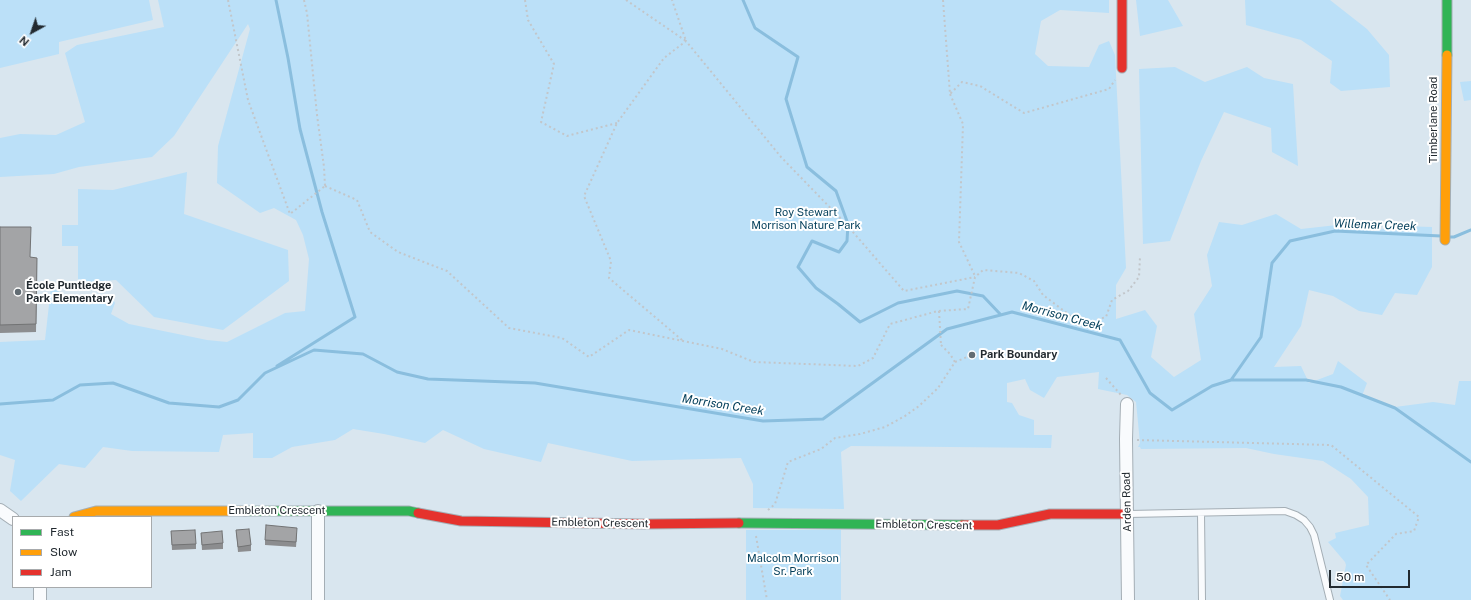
<!DOCTYPE html>
<html>
<head>
<meta charset="utf-8">
<style>
	body { margin:0 }
	#map { position:relative; width:1471px; height:600px; overflow:hidden; background:#d9e6ef; font-family:"Public Sans",sans-serif }
	canvas { display:block }
	.legend { position:absolute; left:12px; top:516px; width:140px; height:72px; box-sizing:border-box; background:#fff; border:1px solid #a7aaac; margin:0; padding:5px 7px; list-style:none; font-size:12px; color:#222a30 }
	.legend li { display:flex; align-items:center; gap:8px; height:20px }
	.legend b { width:20px; border:1px solid #a7aaac }
	.north { position:absolute; left:12px; top:12px; width:40px; height:40px; -webkit-text-stroke:3px #fff; paint-order:stroke; rotate:220deg; font-size:11px; font-weight:700; line-height:16px; text-align:center; color:#222a30 }
	.north::after { content:''; display:block; margin:auto; width:14px; height:18px; background:#222a30; clip-path:polygon(50% 0,100% 100%,50% 72%,0 100%) }
	.scale { position:absolute; left:1329px; top:570px; width:81px; height:18px; box-sizing:border-box; border:2px solid #222a30; border-top:0; padding-left:5px; font-size:12px; line-height:14px; white-space:nowrap; color:#222a30; -webkit-text-stroke:3px #fff; paint-order:stroke }
</style>
</head>
<body>
<div id="map">
<canvas width="1471" height="600"></canvas>
<ul class="legend">
<li><b style="height:5px;background:#30b455"></b>Fast</li>
<li><b style="height:5px;background:#ff9f0a"></b>Slow</li>
<li><b style="height:5px;background:#e5322d"></b>Jam</li>
</ul>
<div class="north">N</div>
<div class="scale">50 m</div>
</div>
<script>
const c = document.querySelector('canvas').getContext('2d');
c.lineJoin = 'round';
function paint(path, color) { c.fillStyle = color; c.fill(path, 'evenodd'); }
const poly = rows => new Path2D(rows.map(r => 'M' + r).join(''));
function trace(path, color, width, dash) { c.strokeStyle = color; c.lineWidth = width; c.lineCap = dash ? 'butt' : 'round'; c.setLineDash(dash || []); c.stroke(path); }
function label(font, color, halo, rows, align = 'center') {
  c.font = font + ' "Public Sans",sans-serif'; c.lineWidth = 4; c.setLineDash([]); c.textBaseline = 'middle'; c.strokeStyle = halo; c.fillStyle = color; for (const [text, x, y, turn = 0] of rows) {
    c.save(); c.translate(x, y); c.rotate((+turn || 0) * Math.PI / 180); c.textAlign = isNaN(turn) ? turn : align; if (halo) c.strokeText(text, 0, 0); c.fillText(text, 0, 0); c.restore();
  }
}
const green = poly([
	[0,0,149,0,153,20,59,42,59,54,0,68],
	[158,0,1109,0,1109,13,1060,10,1041,21,1035,54,1048,66,1089,67,1099,45,1109,41,1115,55,1126,268,1116,285,1116,319,1145,310,1157,326,1151,357,1174,377,1201,360,1194,314,1212,286,1207,255,1219,222,1242,225,1276,214,1301,229,1337,225,1373,231,1399,226,1432,227,1432,267,1417,295,1395,293,1382,315,1359,311,1333,296,1309,290,1301,326,1274,367,1301,366,1309,383,1333,374,1338,361,1367,383,1362,396,1395,407,1433,402,1455,405,1459,381,1471,381,1471,600,1343,600,1340,596,1346,565,1345,562,1328,542,1336,538,1335,533,1369,525,1368,497,1351,479,1323,461,1274,454,1246,448,1141,449,1140,447,1138,447,1140,443,1136,402,1127,395,1098,389,1099,372,1057,377,1044,398,1030,390,1025,379,1007,383,1007,402,1012,403,1019,415,1034,420,1034,435,1052,435,1051,448,851,446,841,452,844,509,753,508,753,484,741,458,632,461,548,443,541,462,484,449,443,430,425,443,384,434,353,429,335,440,292,447,272,458,253,458,253,433,223,435,219,452,132,451,103,447,85,468,59,464,21,501,10,491,15,460,0,455,0,342,45,340,51,287,70,298,90,305,97,294,110,294,115,303,111,314,129,324,207,340,227,342,285,313,305,311,309,259,303,235,296,220,274,208,260,213,217,183,218,146,250,29,248,24,174,136,152,157,79,167,54,174,0,177,0,138,20,134,56,135,85,122,65,53,77,45,164,27],
	[1136,0,1168,0,1183,26,1140,36],
	[1245,0,1330,0,1367,29,1389,55,1390,87,1341,91,1330,83,1332,61,1301,40,1246,25],
	[1175,67,1205,82,1247,67,1264,78,1293,84,1298,166,1272,152,1271,128,1224,112,1201,161,1170,241,1143,244,1139,69],
	[1471,81,1471,100,1464,101,1460,82],
	[187,172,184,214,288,250,289,281,223,330,154,317,116,280,78,283,78,246,62,246,62,225,78,225,78,189,113,190],
	[746,530,841,530,841,600,746,600]
]);
const stream = poly([
	[276,0,288,58,300,129,322,212,355,317,277,366],
	[743,0,755,28,798,57,786,99,807,167,836,191,848,224,847,241,839,252,812,241,798,267,816,288,838,304,860,322,898,303,957,291,983,296,1001,315],
	[1450,237,1454,237,1471,230],
	[1231,380,1261,337,1272,263,1290,241,1335,231,1441,236],
	[0,404,53,400,80,385,113,383,169,403,219,407,238,400,265,373,314,350,363,354,397,372,428,379,535,383,763,421,823,419,947,329,1012,312,1120,340,1150,393,1172,410,1212,386,1231,380,1306,380,1341,387,1395,408,1471,462]
]);
const path = poly([
	[228,0,248,100,290,214,325,186],
	[304,0,307,13,317,115,324,167,325,186],
	[525,0,528,20,554,64,541,122,567,136,617,123],
	[626,0,686,41,672,0],
	[943,0,950,94,962,82,980,86,1024,113,1109,89,1115,80],
	[950,94,963,124,959,242,975,276],
	[325,186,357,200,370,232,398,252,447,271,509,328,562,338,589,357,629,330,722,349,754,362,858,366,873,358,890,324,938,311,968,309,975,277,983,270,1019,273,1034,281,1043,295,1072,317,1090,322,1106,317,1112,300,1128,291,1139,277,1140,257],
	[939,311,941,345],
	[682,340,609,278,611,261,584,196,617,123,664,58,686,41,781,157,846,224,904,291,975,277],
	[941,345,950,354,955,362],
	[1106,378,1121,395],
	[1137,440,1331,445,1419,517,1414,531,1396,534,1366,565,1390,600],
	[768,510,775,504,788,462,821,449,835,438,860,434,885,427,905,416,919,406,938,388,955,362,972,355],
	[756,536,767,600]
]);
const lane = poly([
	[1201,513,1202,600],
	[1128,514,1285,511,1296,515,1304,520,1310,527,1314,535,1330,600]
]);
const street = poly([
	[1127,404,1126,439,1128,600],
	[0,510,13,519],
	[40,600,40,587],
	[318,600,318,511]
]);
const fast = poly([
	[1447,55,1447,0],
	[245,511,409,511,418,513],
	[739,523,962,525]
]);
const slow = poly([
	[1445,240,1447,55],
	[74,517,96,511,245,511]
]);
const jam = poly([
	[1122,0,1122,68],
	[418,513,461,521,645,524,739,523],
	[962,525,998,525,1050,514,1127,514]
]);
const wall = poly([
	[0,227,30,257,37,258,36,332,0,333],
	[236,530,251,545,251,551,238,552],
	[171,531,196,544,196,549,172,550],
	[201,533,223,543,223,549,202,550],
	[297,533,296,547,265,545,265,540]
]);
const building = poly([
	[0,227,31,227,30,257,37,258,36,324,0,325,0,227],
	[266,525,297,528,296,542,265,540,266,525],
	[249,529,251,545,238,547,236,530,249,529],
	[195,530,196,544,172,545,171,531,195,530],
	[222,531,223,543,202,545,201,533,222,531]
]);
const markers = [
	[18,292,4,"#626c73"],
	[972,355,4,"#626c73"]
];
const streetNames = [
	["Timberlane Road",1434,120,-90],
	["Arden Road",1127,502,-91],
	["Embleton Crescent",277,511],
	["Embleton Crescent",600,523,1],
	["Embleton Crescent",924,525,1]
];
const parkNames = [
	["Roy Stewart",806,213],
	["Morrison Nature Park",806,226],
	["Malcolm Morrison",793,559],
	["Sr. Park",793,572]
];
const poiNames = [
	["École Puntledge",26,286],
	["Park Elementary",26,299],
	["Park Boundary",980,355]
];
const waterNames = [
	["Willemar Creek",1375,225,2],
	["Morrison Creek",1062,316,15],
	["Morrison Creek",723,405,9]
];
paint(green, '#bbe0f8');
trace(stream, '#8abede', 3);
trace(lane, '#a4aeb5', 8);
trace(street, '#a4aeb5', 14);
trace(fast, '#a4aeb5', 11);
trace(slow, '#a4aeb5', 11);
trace(jam, '#a4aeb5', 11);
trace(path, '#c2c6ca', 2, [2, 3]);
trace(lane, '#f9fbfd', 6);
trace(street, '#f9fbfd', 12);
trace(fast, '#30b455', 9);
trace(slow, '#ff9f0a', 9);
trace(jam, '#e5322d', 9);
paint(wall, '#8c8d8f');
paint(building, '#a3a4a6');
trace(building, '#727374', 1);
for (const [x, y, r, color] of markers) { const dot = new Path2D(); dot.arc(x, y, r, 0, 2 * Math.PI); c.fillStyle = color; c.fill(dot); trace(dot, '#fff', 1.5); }
label('11px', '#222a30', '#fff', streetNames);
label('11px', '#013d59', '#fff', parkNames);
label('bold 11px', '#222a30', '#fff', poiNames, 'left');
label('italic 12px', '#013d59', '#fff', waterNames);
</script>
</body>
</html>
